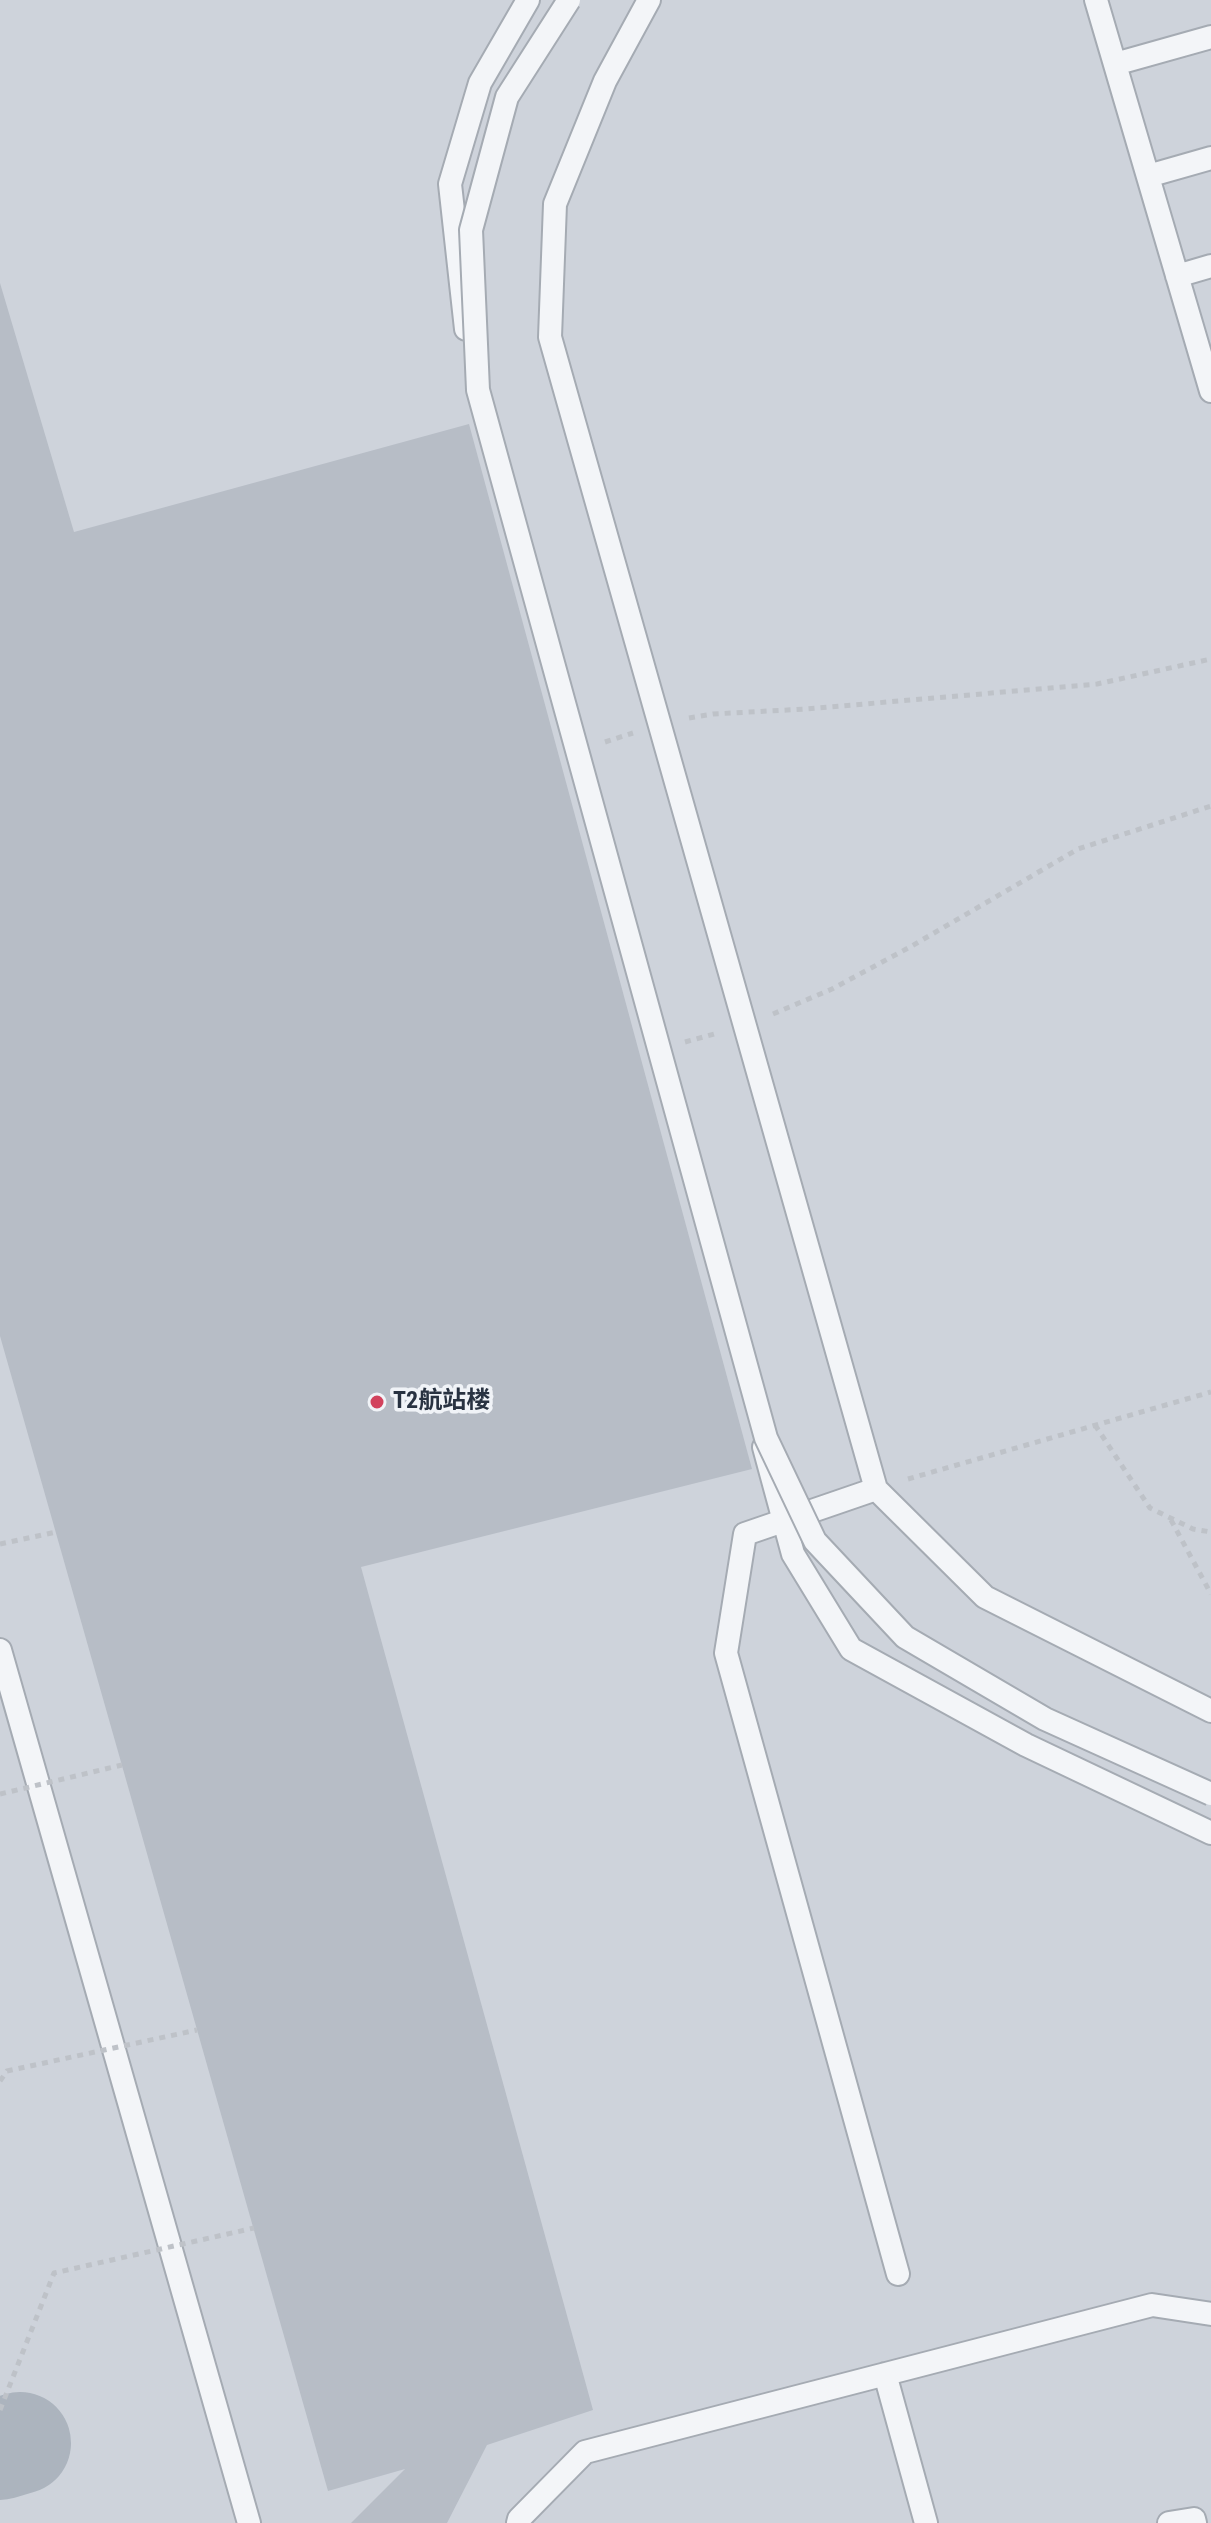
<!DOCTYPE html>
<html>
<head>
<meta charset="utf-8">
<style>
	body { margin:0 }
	canvas { display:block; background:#e0e4e9 }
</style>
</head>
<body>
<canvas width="1211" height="2523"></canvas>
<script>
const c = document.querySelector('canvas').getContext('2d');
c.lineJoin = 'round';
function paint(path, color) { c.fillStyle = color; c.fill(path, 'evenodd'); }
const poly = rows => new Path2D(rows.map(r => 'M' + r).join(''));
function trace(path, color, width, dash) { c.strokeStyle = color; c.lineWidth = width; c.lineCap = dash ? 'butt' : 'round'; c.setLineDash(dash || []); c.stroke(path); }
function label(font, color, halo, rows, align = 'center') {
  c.font = font + ' "Roboto Condensed","Noto Sans SC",sans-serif'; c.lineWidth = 7; c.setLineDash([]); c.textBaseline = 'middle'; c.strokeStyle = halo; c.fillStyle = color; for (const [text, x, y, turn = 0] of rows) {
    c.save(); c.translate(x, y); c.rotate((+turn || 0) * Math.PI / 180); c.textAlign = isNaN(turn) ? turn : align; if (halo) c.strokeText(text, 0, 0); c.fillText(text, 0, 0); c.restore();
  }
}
const built = poly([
	[0,0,1211,0,1211,2523,0,2523]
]);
const taxiway = poly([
	[0,2449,20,2443]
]);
const building = poly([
	[0,283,74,532,469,424,752,1469,361,1567,593,2410,487,2445,447,2523,351,2523,405,2469,328,2491,0,1336]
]);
const path = poly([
	[689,718,713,714,806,709,1097,684,1211,659],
	[605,742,633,733],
	[773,1014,832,989,910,947,1078,849,1211,806],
	[685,1042,718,1033],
	[1095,1425,1150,1508,1193,1529,1211,1532],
	[908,1479,1211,1392],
	[1171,1520,1211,1594],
	[0,1544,56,1532]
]);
const service = poly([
	[649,0,605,81,555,204,550,337,876,1489,985,1597,1211,1711],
	[1096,0,1211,391],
	[1115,64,1211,37],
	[1148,176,1211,158],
	[1177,276,1211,266],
	[466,329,450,184,480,83,528,0],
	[764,1447,793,1554,851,1649,1026,1745,1211,1833],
	[876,1489,745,1534,726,1653,898,2274],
	[0,1650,249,2523],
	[885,2374,926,2523],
	[518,2523,519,2519,585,2452,1152,2305,1211,2314],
	[1169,2523,1194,2519,1195,2523]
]);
const pathBridge = poly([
	[0,1794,122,1765],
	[0,2081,7,2071,197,2030],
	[0,2410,54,2273,254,2228]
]);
const serviceBridge = poly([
	[569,0,507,97,471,230,478,390,766,1438,815,1541,905,1637,1045,1719,1211,1794]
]);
const markers = [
	[377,1402,8,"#d2425d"]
];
const poiNames = [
	["T2航站楼",393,1402]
];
paint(built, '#ced3db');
trace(taxiway, '#acb4be', 102);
paint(building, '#b7bdc6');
trace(service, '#a5abb3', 26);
trace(path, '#bec2c8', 5, [6, 6]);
trace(service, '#f3f5f8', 22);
trace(serviceBridge, '#a5abb3', 26, []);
trace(pathBridge, '#bec2c8', 5, [6, 6]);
trace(serviceBridge, '#f3f5f8', 22);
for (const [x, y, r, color] of markers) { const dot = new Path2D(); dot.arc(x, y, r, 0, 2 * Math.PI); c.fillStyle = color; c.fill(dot); trace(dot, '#f0f3f7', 3); }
label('bold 24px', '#283241', '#f0f3f7', poiNames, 'left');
</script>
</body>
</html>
